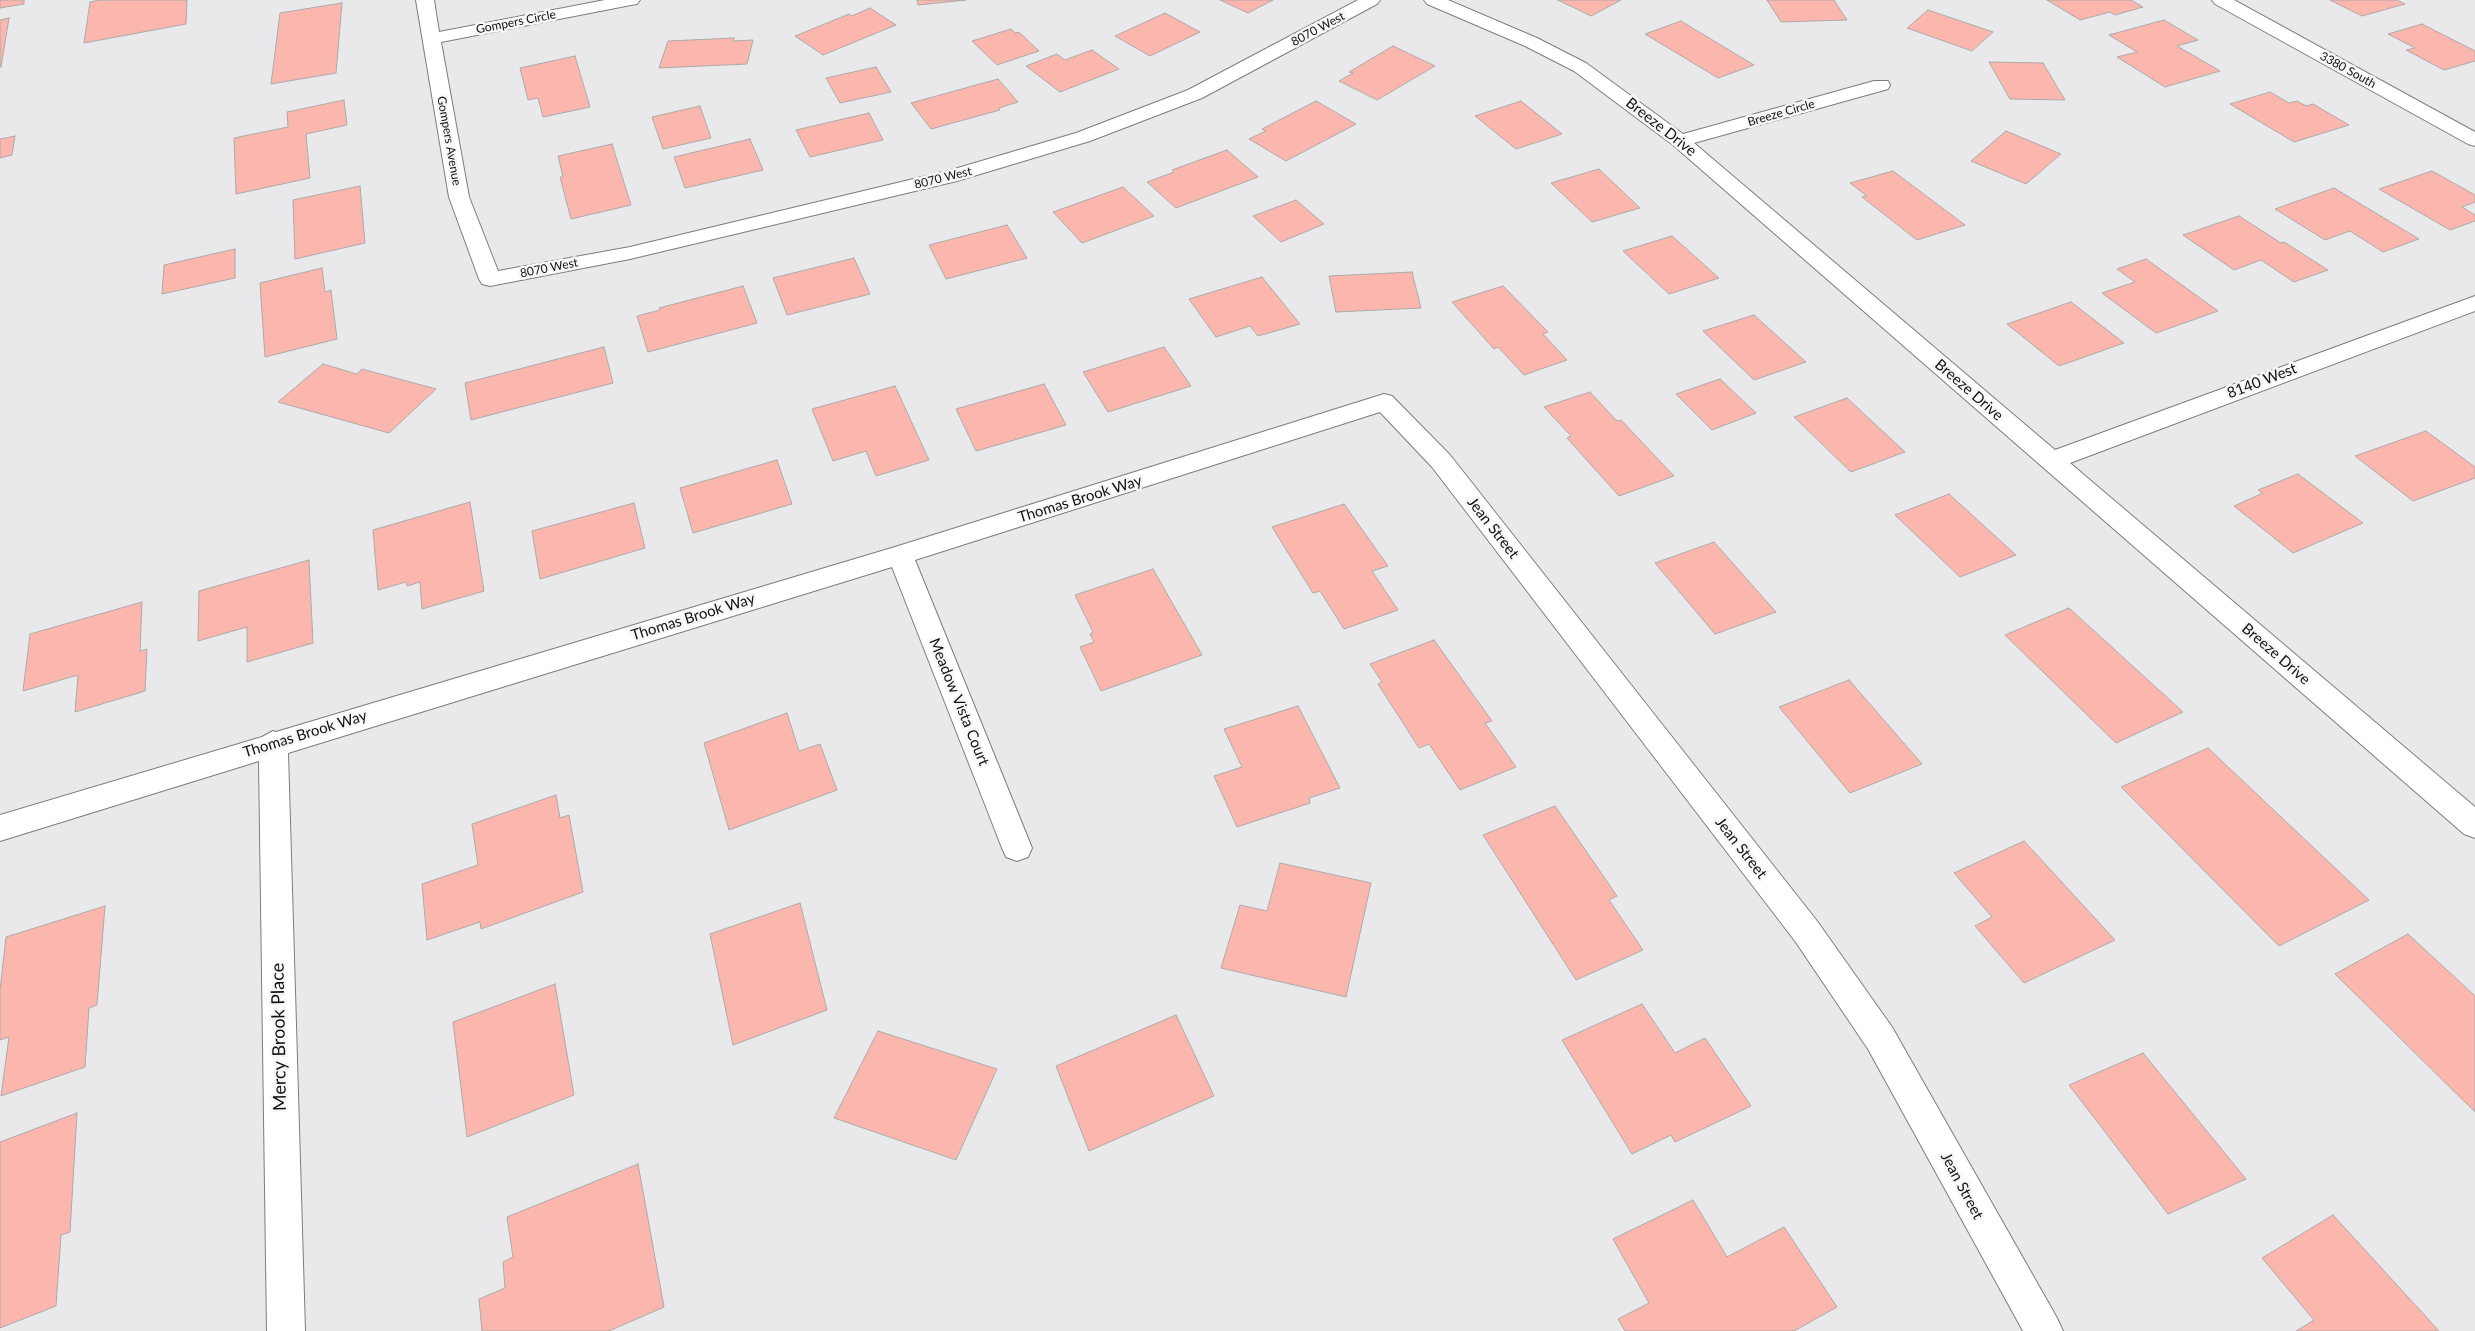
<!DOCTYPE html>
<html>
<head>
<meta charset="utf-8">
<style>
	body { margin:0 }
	canvas { display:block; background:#e9e9eb }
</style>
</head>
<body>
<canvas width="2475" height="1331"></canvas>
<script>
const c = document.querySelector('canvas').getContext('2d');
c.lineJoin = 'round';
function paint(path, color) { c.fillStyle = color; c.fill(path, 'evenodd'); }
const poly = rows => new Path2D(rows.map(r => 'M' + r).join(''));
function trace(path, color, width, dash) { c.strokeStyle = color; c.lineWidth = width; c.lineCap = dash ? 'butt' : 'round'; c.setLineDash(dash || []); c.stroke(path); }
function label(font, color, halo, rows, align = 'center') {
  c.font = font + ' Lato,sans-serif'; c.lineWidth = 5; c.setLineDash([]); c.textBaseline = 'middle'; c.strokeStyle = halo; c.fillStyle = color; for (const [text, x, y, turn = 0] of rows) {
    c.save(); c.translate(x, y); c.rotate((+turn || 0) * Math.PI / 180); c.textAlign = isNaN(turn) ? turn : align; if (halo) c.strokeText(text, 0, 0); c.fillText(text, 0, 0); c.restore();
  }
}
const building = poly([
	[0,0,24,0,24,4,0,8,0,0],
	[100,0,187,0,186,24,84,43,90,2,100,0],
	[917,0,966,0,918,5,917,0],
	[1220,0,1273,0,1248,13,1220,0],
	[1558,0,1621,0,1591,16,1558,0],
	[1767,0,1834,0,1847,20,1781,22,1767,0],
	[2047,0,2131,0,2143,7,2115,15,2110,12,2080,20,2047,0],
	[2330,0,2397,0,2405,4,2362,16,2330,0],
	[342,3,336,73,271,84,280,13,342,3],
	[870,8,896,25,823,55,795,36,849,14,852,16,870,8],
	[1928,10,1993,32,1972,51,1907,28,1928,10],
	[1165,13,1200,32,1150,56,1115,36,1165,13],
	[9,18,1,67,0,67,0,20,9,18],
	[2164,20,2198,40,2177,46,2220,71,2165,87,2117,57,2137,52,2109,35,2164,20],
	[1681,21,1754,65,1718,78,1645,34,1681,21],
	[2422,24,2475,51,2475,61,2444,70,2406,50,2415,48,2388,34,2422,24],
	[1011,29,1015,33,1019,32,1039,51,997,65,972,41,1011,29],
	[734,38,733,41,753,40,747,64,659,68,668,41,734,38],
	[1393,46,1435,66,1377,100,1339,81,1353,73,1349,72,1393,46],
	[1092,50,1119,69,1060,92,1026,66,1057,54,1065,60,1092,50],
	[575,56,590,107,543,117,538,98,528,100,520,68,575,56],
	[1989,62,2043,63,2065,100,2010,99,1989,62],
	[876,67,891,92,840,103,826,78,876,67],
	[998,79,1018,102,999,108,1000,110,931,129,911,103,998,79],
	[2270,92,2289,103,2297,101,2306,106,2313,104,2349,125,2294,142,2230,104,2270,92],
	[344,100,347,125,306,134,310,178,236,194,234,138,288,127,287,112,344,100],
	[1316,101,1356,124,1286,161,1249,139,1266,131,1262,129,1316,101],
	[1521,101,1562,134,1516,149,1475,116,1521,101],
	[700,106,711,138,663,149,652,117,700,106],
	[869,113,883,140,810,157,796,130,869,113],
	[2006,131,2061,154,2026,184,1971,161,2006,131],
	[15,136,12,155,0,158,0,139,15,136],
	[750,139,763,170,685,188,674,157,750,139],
	[612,144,631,205,571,219,560,177,563,177,558,156,612,144],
	[1227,150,1258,177,1176,208,1147,182,1174,172,1172,170,1227,150],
	[1599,169,1640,208,1592,222,1551,183,1599,169],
	[1893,171,1965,225,1917,240,1862,197,1867,196,1850,183,1893,171],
	[2432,171,2475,195,2475,202,2462,207,2475,215,2475,221,2450,230,2379,189,2432,171],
	[360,186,365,243,295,259,293,200,360,186],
	[1123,187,1154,216,1082,243,1053,212,1123,187],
	[2334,188,2419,239,2383,252,2350,231,2325,240,2275,209,2334,188],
	[1296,200,1324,224,1281,242,1253,216,1296,200],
	[2239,216,2281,243,2284,242,2328,270,2294,282,2261,260,2234,270,2183,235,2239,216],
	[1007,225,1027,258,946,279,929,245,1007,225],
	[1672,236,1719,278,1669,294,1623,251,1672,236],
	[235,249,235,278,162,294,164,265,235,249],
	[854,258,870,294,787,315,773,278,854,258],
	[2146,259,2218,311,2156,333,2102,293,2135,282,2117,269,2146,259],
	[322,268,325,292,331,290,337,339,265,357,260,283,322,268],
	[1412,272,1421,308,1336,312,1329,276,1412,272],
	[1262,277,1300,324,1258,336,1250,326,1216,337,1189,299,1262,277],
	[743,286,757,323,648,352,637,316,660,310,659,308,743,286],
	[1503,286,1548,332,1543,334,1567,360,1524,375,1498,347,1494,349,1452,302,1503,286],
	[2071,302,2124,343,2059,366,2007,324,2071,302],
	[1754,315,1806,362,1754,380,1703,331,1754,315],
	[604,347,613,383,471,420,465,383,604,347],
	[1164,347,1191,386,1108,412,1083,372,1164,347],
	[323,364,357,374,362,369,436,389,389,433,278,402,323,364],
	[1720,379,1756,413,1712,430,1676,394,1720,379],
	[1044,384,1066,425,976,451,956,409,1044,384],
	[895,386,929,460,876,476,866,451,833,461,812,409,895,386],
	[1590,392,1617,421,1621,420,1674,476,1619,496,1567,438,1571,436,1544,407,1590,392],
	[1847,398,1905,452,1851,472,1794,417,1847,398],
	[2426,431,2475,467,2475,478,2413,501,2355,456,2426,431],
	[777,460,792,504,693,533,680,488,777,460],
	[2298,474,2363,523,2293,553,2234,506,2263,493,2258,490,2298,474],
	[1949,494,2016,555,1960,577,1895,515,1949,494],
	[470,502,484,591,422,609,420,582,407,586,406,582,378,590,373,530,470,502],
	[634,503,645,548,540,579,532,531,634,503],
	[1344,504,1388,566,1372,571,1398,610,1344,629,1320,591,1313,593,1272,527,1344,504],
	[1714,542,1776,612,1715,634,1655,563,1714,542],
	[309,560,313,643,247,662,247,627,198,641,199,591,309,560],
	[1153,569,1202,655,1101,691,1080,647,1094,642,1090,634,1093,632,1075,595,1153,569],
	[142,602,140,651,147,649,145,691,75,712,78,675,23,691,30,634,142,602],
	[2069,608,2183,712,2116,743,2005,635,2069,608],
	[1434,640,1492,721,1485,723,1516,767,1460,790,1429,744,1419,748,1378,684,1382,682,1370,664,1434,640],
	[1849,680,1922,764,1850,793,1779,707,1849,680],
	[1298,706,1340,788,1309,798,1310,803,1237,827,1214,776,1242,767,1224,729,1298,706],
	[787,713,799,751,820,744,837,790,729,830,704,743,787,713],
	[2208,748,2369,900,2279,946,2121,787,2208,748],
	[556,795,560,818,569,815,583,892,481,929,480,922,427,940,422,884,478,865,472,824,556,795],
	[1555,806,1617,896,1609,900,1643,950,1576,980,1483,835,1555,806],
	[2024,841,2115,940,2024,983,1975,926,1992,917,1954,873,2024,841],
	[1280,863,1371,883,1346,997,1221,968,1240,905,1267,911,1280,863],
	[800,903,827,1010,733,1045,710,934,800,903],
	[105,906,97,1005,89,1008,85,1067,1,1096,9,1037,0,1040,0,990,6,937,105,906],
	[2408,934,2475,996,2475,1112,2335,974,2408,934],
	[555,984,574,1095,467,1137,453,1022,555,984],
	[1642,1004,1675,1053,1705,1038,1751,1106,1675,1142,1671,1135,1632,1154,1562,1040,1642,1004],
	[1176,1015,1214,1096,1089,1151,1056,1066,1176,1015],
	[878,1031,997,1069,956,1160,834,1118,878,1031],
	[2143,1053,2246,1179,2168,1214,2069,1085,2143,1053],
	[77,1113,70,1232,61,1235,56,1306,0,1328,0,1142,77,1113],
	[638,1164,664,1307,609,1331,482,1331,479,1299,505,1288,503,1262,513,1257,507,1217,638,1164],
	[1693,1200,1727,1257,1784,1227,1837,1307,1794,1331,1625,1331,1618,1319,1649,1303,1613,1239,1693,1200],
	[2333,1215,2439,1331,2296,1331,2314,1320,2262,1258,2333,1215]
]);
const minor = poly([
	[416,0,434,0,439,32,605,0,640,0,637,4,631,5,441,42,469,197,498,271,630,247,951,170,1076,133,1188,90,1358,0,1380,0,1377,4,1202,98,1090,141,957,181,630,259,490,286,482,284,479,279,449,197,416,0],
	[1424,0,1448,0,1537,38,1586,63,1683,134,1874,81,1888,81,1890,85,1888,89,1694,143,2055,450,2475,296,2475,311,2070,463,2475,807,2475,838,2464,834,1673,145,1574,71,1525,46,1427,4,1424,0],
	[2212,0,2234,0,2475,132,2475,146,2468,144,2215,4,2212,0],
	[1384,394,1392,396,1450,455,1817,921,1892,1027,2057,1318,2063,1331,2023,1331,1868,1049,1795,941,1432,467,1380,412,915,560,1032,848,1028,857,1017,861,1006,857,1002,848,892,567,288,753,305,1331,267,1331,259,761,0,841,0,815,262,737,273,731,276,732,895,547,1384,394]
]);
const farStreetnames = [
	["Gompers Circle",516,22,-11],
	["8070 West",1318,29,-28],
	["3380 South",2348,70,29],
	["Breeze Circle",1781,113,-16],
	["Gompers Avenue",449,141,80],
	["8070 West",943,178,-14],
	["8070 West",549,268,-11]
];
const streetNames = [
	["Breeze Drive",1661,127,38],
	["8140 West",2262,381,-21],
	["Breeze Drive",1969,390,41],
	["Thomas Brook Way",1080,499,-17],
	["Jean Street",1493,528,52],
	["Thomas Brook Way",693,617,-17],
	["Breeze Drive",2276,654,41],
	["Meadow Vista Court",959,702,68],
	["Thomas Brook Way",305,734,-17],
	["Jean Street",1741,848,52],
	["Jean Street",1962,1186,62]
];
const nearStreetnames = [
	["Mercy Brook Place",279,1037,-91]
];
paint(building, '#fbb7ad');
trace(building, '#acaaaa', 1);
trace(minor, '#7d7d7f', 2);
paint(minor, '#fff');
label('12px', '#111112', '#f7f6f8', farStreetnames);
label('15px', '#111112', '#f7f6f8', streetNames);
label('18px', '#111112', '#f7f6f8', nearStreetnames);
</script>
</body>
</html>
